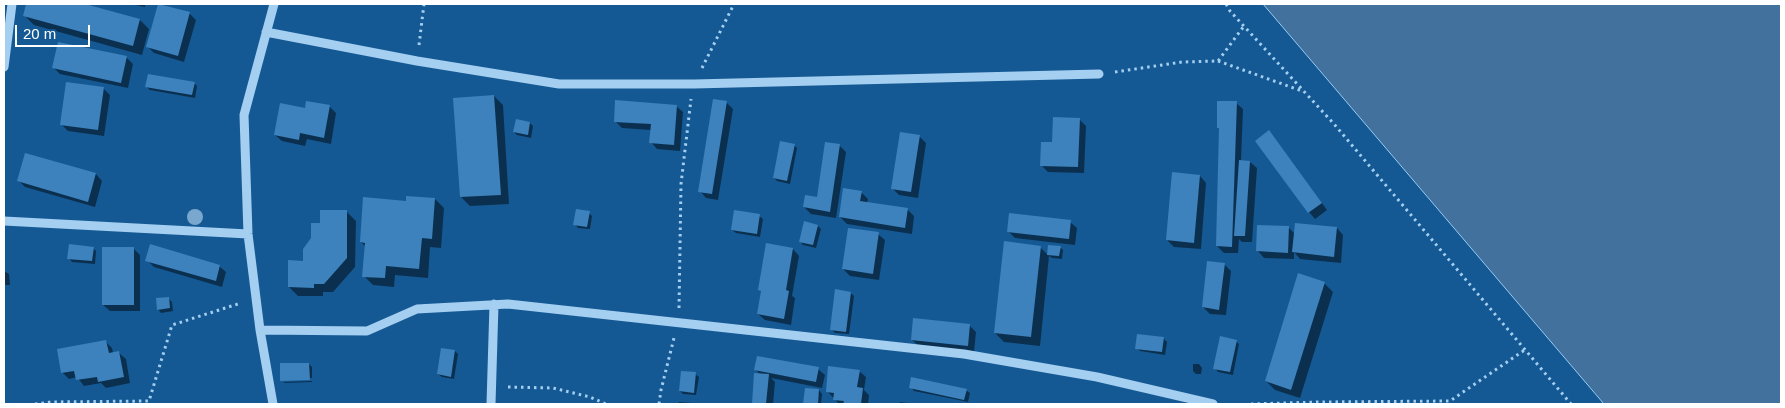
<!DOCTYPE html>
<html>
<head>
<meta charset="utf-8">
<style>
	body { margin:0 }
	#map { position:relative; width:1785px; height:408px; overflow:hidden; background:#155994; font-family:Arial,sans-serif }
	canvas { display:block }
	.frame { position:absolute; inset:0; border:5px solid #fff; pointer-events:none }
	.scale { position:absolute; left:15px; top:25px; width:75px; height:22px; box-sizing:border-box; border:2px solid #fff; border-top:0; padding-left:6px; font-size:15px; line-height:18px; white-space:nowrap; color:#fff; -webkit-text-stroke:4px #155994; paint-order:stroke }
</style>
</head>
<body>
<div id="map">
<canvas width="1785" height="408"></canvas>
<div class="frame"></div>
<div class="scale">20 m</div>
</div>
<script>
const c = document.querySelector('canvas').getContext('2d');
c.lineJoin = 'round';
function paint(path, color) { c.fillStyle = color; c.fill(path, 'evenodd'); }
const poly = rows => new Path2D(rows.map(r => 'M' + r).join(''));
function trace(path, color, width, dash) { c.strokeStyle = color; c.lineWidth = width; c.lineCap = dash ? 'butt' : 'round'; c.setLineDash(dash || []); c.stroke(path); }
const water = poly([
	[1263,4,1781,4,1781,404,1604,404,1263,4]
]);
const shadow = poly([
	[28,4,81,4,140,20,149,29,142,55,34,25,25,16],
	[131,4,145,4,145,7],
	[189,13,196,20,184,62,154,53,147,46],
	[126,57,133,64,128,88,60,74,54,68],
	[194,83,197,86,195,98,150,90,147,87],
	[103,88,110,95,104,136,68,131,61,124],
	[494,96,503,105,509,204,470,206,461,197],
	[726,102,733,109,718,200,706,198,700,191],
	[1236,103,1243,109,1241,161,1250,162,1257,168,1252,242,1242,242,1239,239,1238,253,1224,253,1217,246,1220,129,1218,127],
	[329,106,336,113,331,144,307,139,305,146,282,141,275,135,306,109],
	[676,106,683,112,680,151,657,149,651,142,651,130,622,128,615,121],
	[1079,119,1086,126,1084,173,1048,172,1041,165],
	[530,123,533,126,531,138,517,135,514,132],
	[919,136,926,143,918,198,899,195,892,188],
	[1275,139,1327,210,1315,219,1309,212],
	[826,143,840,146,846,152,836,218,811,214,804,207,818,199],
	[794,145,797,148,790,184,777,181,774,178],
	[26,154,96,174,102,181,95,207,25,187,19,181],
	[1200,176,1206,183,1201,249,1174,247,1167,240],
	[861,192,868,199,867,203,908,210,914,216,912,234,847,224,840,217],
	[435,199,444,208,441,248,430,247,428,278,395,275,394,287,373,285,364,276,366,247,361,242],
	[347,212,356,221,355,267,333,292,323,292,323,296,298,296,289,287,304,262,321,224],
	[589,213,592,216,590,229,578,228,575,224],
	[759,216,763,219,760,237,736,233,732,230],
	[1070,222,1077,228,1075,245,1015,238,1008,231],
	[818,226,821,229,816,248,803,245,800,241],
	[1288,227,1295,234,1337,228,1343,235,1341,263,1300,259,1294,252,1294,259,1264,258,1258,251],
	[878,234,885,240,879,280,850,276,843,269],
	[1040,247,1048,255,1060,247,1063,250,1062,259,1052,258,1049,256,1040,346,1004,342,995,333],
	[93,248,96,251,95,264,72,262,69,258],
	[133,248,140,255,140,311,110,311,103,305],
	[793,249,799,256,792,296,795,298,791,325,765,320,758,314,762,293,759,289],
	[147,260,219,266,226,272,222,287,154,267],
	[1224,264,1231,271,1226,315,1210,314,1203,307],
	[4,271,9,274,10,285,4,285],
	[1324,283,1333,292,1300,398,1275,390,1266,381],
	[851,293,854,296,849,334,835,333,831,329],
	[168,298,172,302,173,311,161,313,158,309],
	[970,326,976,332,974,352,919,346,912,340],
	[1163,338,1167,342,1165,355,1140,351,1137,348],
	[1236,341,1239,344,1233,375,1218,372,1215,368],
	[106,342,112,348,113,353,119,353,126,359,130,383,106,388,101,383,84,386,77,377,69,379,62,372],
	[442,349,455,351,458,354,454,379,442,377,438,374],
	[309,364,312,367,312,378,283,379,283,381,282,380],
	[1193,364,1199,364,1202,368,1201,374,1196,374,1193,371],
	[818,369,825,375,822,388,771,378,775,382,773,404,753,404,755,374,761,375,756,370],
	[859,371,866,377,864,390,869,395,868,404,839,404,827,391],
	[695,374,699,377,696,395,683,394,680,391],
	[312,381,312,382,285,383,283,382],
	[911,387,966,390,970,393,968,402,914,391],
	[806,389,819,390,822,394,821,404,804,404],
	[679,402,692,403,693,404,678,404],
	[900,402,914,404,900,404]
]);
const building = poly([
	[26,4,85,4,140,19,133,46,23,16],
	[158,4,190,12,178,56,146,47],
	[58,42,127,56,121,83,52,68],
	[148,74,195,82,192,95,145,87],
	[66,82,104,87,98,130,60,125],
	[494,95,501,195,460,197,453,98],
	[713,99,727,101,712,194,698,192],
	[615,100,677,105,674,145,649,143,651,124,614,122],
	[306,101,330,105,324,138,300,133,299,140,274,135,280,103,305,108],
	[1217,101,1237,101,1232,247,1216,246,1219,128,1217,128],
	[1053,117,1080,118,1078,167,1040,166,1041,142,1052,142],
	[516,119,530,122,528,135,513,132],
	[1269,130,1322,203,1308,213,1255,141],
	[900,132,920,135,911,192,891,189],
	[780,141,795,144,787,181,773,178],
	[825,142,840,144,830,212,803,207,805,195,817,197],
	[25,153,96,173,88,202,17,181],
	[1239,160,1250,161,1245,236,1234,236],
	[1172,172,1200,175,1194,243,1166,240],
	[843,188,862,191,860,201,908,208,905,228,839,217],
	[406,196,435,198,432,239,422,238,419,269,386,266,385,278,362,277,365,243,360,242,363,197,406,201],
	[576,209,590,211,587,227,573,225],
	[320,210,347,210,347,258,324,284,314,284,314,288,288,287,288,260,303,261,303,249,311,238,311,223,320,223],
	[734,210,760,214,757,234,731,230],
	[1009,213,1071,220,1069,239,1007,232],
	[804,221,818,225,813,245,799,242],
	[1295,223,1337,227,1334,257,1292,252],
	[1257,225,1289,226,1288,253,1256,251],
	[848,228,879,232,873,274,842,269],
	[1004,241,1041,246,1031,337,994,333],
	[766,243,793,248,786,290,789,291,784,319,757,314,761,291,758,290],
	[69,244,94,247,92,261,67,259],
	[150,244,220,265,216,281,145,261],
	[1048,245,1061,246,1059,256,1047,255],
	[102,247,134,247,134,305,102,305],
	[1207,261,1225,263,1219,310,1202,307],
	[1298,273,1325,282,1291,390,1265,381],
	[835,289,851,292,846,332,830,330],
	[169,297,170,308,157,310,156,298],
	[913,318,970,324,968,346,911,340],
	[1137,334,1164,337,1162,352,1135,349],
	[1220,336,1237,340,1230,372,1213,369],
	[106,340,109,353,119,351,124,377,98,382,97,377,76,380,74,371,61,373,57,349],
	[441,348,455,350,451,377,437,374],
	[757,356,819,367,816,382,754,370],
	[280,363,309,363,310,380,280,381],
	[828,366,860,370,857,387,863,388,861,404,843,404,844,401,833,400,834,393,826,392],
	[681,371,696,372,694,393,679,391],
	[754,373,769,374,766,404,752,404],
	[911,377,967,389,964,400,909,388],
	[805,388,819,389,818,404,803,404]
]);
const path = poly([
	[1226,4,1230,11,1334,124,1571,404],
	[419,45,424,4],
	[1218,61,1302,91],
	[702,68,734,4],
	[1115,72,1182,62,1218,61,1244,26],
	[679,308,681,184,691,99],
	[508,387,553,388,590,397,606,404],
	[35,404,51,402,149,401,172,325,241,303],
	[659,404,661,390,674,338],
	[1251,404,1320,402,1450,401,1526,349]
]);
const minor = poly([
	[266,32,417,61,559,84,694,84,1099,74],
	[4,67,12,4],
	[4,221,248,234],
	[260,330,367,331,417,309,508,304,964,354,1097,377,1213,404],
	[273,404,260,330,248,234,244,115,274,4],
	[491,404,494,304]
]);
const trees = [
	[195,217]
];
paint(water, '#41719c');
trace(water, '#96cbf4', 1);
paint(shadow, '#0007');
paint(building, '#3d82bc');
trace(path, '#a4cff1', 3, [2.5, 4]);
trace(minor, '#a4cff1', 9);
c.fillStyle = '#79a7cd';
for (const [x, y] of trees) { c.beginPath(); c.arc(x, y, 8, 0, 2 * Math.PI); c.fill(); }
</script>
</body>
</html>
